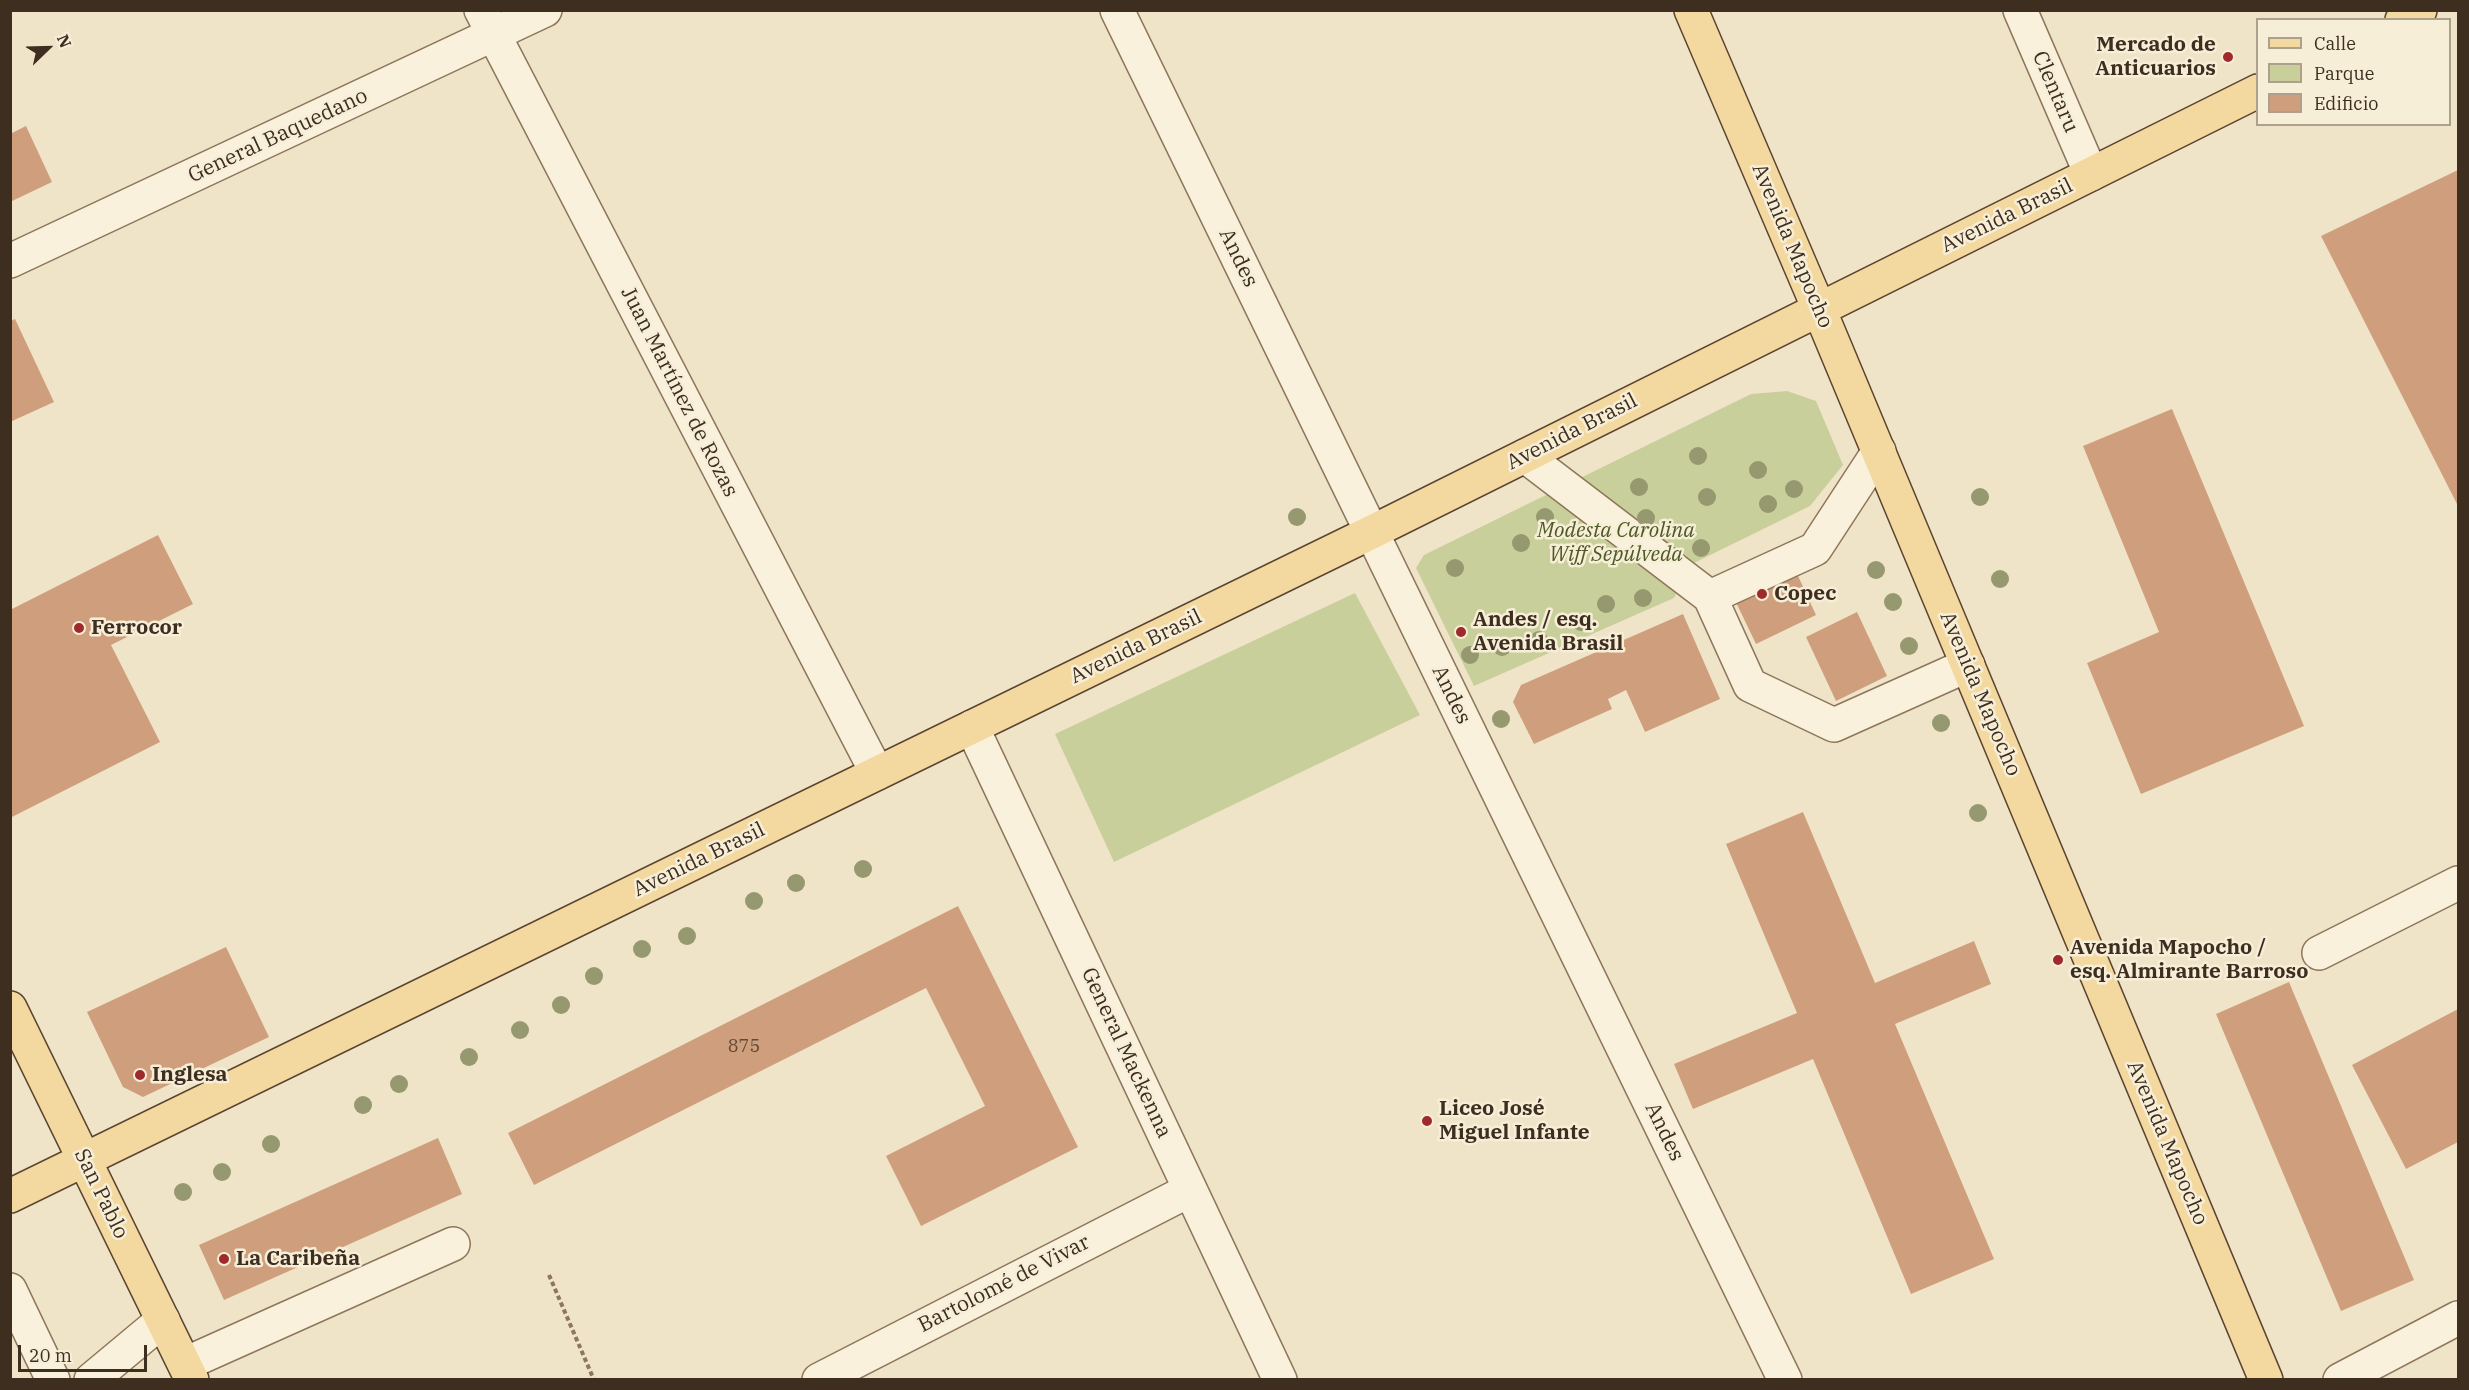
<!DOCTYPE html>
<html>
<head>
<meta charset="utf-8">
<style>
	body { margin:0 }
	#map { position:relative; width:2469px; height:1390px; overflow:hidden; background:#f0e4c8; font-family:"IBM Plex Serif",serif }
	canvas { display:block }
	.frame { position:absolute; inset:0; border:12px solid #3d2e20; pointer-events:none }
	.legend { position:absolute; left:2256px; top:18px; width:195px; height:108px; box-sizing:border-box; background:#f7eed8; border:2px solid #ada18e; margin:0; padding:8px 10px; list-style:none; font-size:18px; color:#3d2e20 }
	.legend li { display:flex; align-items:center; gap:12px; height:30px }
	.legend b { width:30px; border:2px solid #ada18e }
	.north { position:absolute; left:18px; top:18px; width:60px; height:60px; -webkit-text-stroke:4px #f7eed8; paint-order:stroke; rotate:67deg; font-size:16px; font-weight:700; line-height:24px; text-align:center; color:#3d2e20 }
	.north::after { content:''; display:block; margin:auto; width:21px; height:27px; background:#3d2e20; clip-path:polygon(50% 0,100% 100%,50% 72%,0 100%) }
	.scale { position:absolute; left:18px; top:1345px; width:129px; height:27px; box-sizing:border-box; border:3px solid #3d2e20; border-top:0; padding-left:8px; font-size:18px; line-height:21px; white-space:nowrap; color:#3d2e20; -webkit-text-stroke:4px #f7eed8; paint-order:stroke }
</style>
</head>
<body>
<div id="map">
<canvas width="2469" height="1390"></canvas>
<div class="frame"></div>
<ul class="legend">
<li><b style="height:8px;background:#f3d9a0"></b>Calle</li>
<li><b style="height:16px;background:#c9cf9b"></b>Parque</li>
<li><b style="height:16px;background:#cf9f7d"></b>Edificio</li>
</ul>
<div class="north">N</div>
<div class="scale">20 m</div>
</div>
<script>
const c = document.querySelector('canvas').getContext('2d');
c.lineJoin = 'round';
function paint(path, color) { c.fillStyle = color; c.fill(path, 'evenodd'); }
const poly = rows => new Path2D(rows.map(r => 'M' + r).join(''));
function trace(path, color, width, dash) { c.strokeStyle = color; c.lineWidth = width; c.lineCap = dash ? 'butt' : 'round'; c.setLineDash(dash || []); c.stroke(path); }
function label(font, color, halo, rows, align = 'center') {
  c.font = font + ' "IBM Plex Serif",serif'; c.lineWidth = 5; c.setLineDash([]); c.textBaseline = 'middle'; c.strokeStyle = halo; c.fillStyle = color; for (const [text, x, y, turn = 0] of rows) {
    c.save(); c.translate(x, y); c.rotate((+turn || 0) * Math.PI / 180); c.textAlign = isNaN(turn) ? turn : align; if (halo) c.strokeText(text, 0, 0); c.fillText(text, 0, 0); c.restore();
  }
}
const green = poly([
	[1787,391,1816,401,1843,465,1810,506,1692,564,1674,598,1474,686,1416,568,1424,555,1751,394],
	[1355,593,1420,715,1114,862,1055,734]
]);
const building = poly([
	[26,126,52,182,10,202,10,134],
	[2458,170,2458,506,2321,236],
	[15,319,54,402,10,422,10,321],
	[2172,409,2304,726,2141,794,2087,663,2159,632,2083,446],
	[158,535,193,604,111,645,160,742,10,818,10,610],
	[1793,565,1816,615,1756,644,1732,594],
	[1857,612,1887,676,1836,701,1806,637],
	[1683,614,1720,699,1645,732,1626,690,1608,699,1612,709,1534,744,1513,702,1521,685],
	[1803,812,1875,983,1974,941,1991,984,1895,1024,1994,1259,1911,1294,1813,1059,1693,1109,1674,1064,1797,1013,1726,844],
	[958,906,1078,1147,921,1226,886,1156,985,1106,926,988,534,1185,508,1133],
	[226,947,269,1037,143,1097,123,1087,87,1012],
	[2289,982,2414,1280,2341,1311,2216,1014],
	[2458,1009,2458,1142,2406,1169,2352,1065],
	[438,1138,462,1194,224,1300,199,1245]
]);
const path = poly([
	[549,1275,594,1380]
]);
const minor = poly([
	[481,10,877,773],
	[1117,10,1785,1380],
	[2020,10,2091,174],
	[10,261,545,10],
	[1525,456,1710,597,1815,549,1879,451],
	[1710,597,1750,685,1834,725,1968,665],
	[972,727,1280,1380],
	[2319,953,2458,883],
	[10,1290,53,1380],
	[185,1364,453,1244],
	[91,1380,163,1320],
	[819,1380,1190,1190],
	[2340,1380,2458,1318]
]);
const major = poly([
	[1691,10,1819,309,2266,1380],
	[2402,20,2420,10],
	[10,1008,192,1380],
	[10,1196,1372,532,2258,91]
]);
const trees = [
	[1698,456],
	[1758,470],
	[1639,487],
	[1794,489],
	[1707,497],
	[1980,497],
	[1768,504],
	[1297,517],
	[1545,517],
	[1646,518],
	[1521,543],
	[1701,548],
	[1455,568],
	[1876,570],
	[2000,579],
	[1643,598],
	[1893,602],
	[1606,604],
	[1581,622],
	[1539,640],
	[1909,646],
	[1502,647],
	[1470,655],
	[1501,719],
	[1941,723],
	[1978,813],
	[863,869],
	[796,883],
	[754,901],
	[687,936],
	[642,949],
	[594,976],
	[561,1005],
	[520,1030],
	[469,1057],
	[399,1084],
	[363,1105],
	[271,1144],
	[222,1172],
	[183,1192]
];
const markers = [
	[2228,57,6,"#9e2a2b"],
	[1762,594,6,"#9e2a2b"],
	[79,628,6,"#9e2a2b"],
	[1461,632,6,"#9e2a2b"],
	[2058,960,6,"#9e2a2b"],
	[140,1075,6,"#9e2a2b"],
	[1427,1121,6,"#9e2a2b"],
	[224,1259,6,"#9e2a2b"]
];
const numberNames = [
	["875",744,1047]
];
const poiNames = [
	["Mercado de",2216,45,"right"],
	["Anticuarios",2216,69,"right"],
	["Copec",1774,594],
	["Andes / esq.",1473,620],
	["Avenida Brasil",1473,644],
	["Ferrocor",91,628],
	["Avenida Mapocho /",2070,948],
	["esq. Almirante Barroso",2070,972],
	["Inglesa",152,1075],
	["Liceo José",1439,1109],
	["Miguel Infante",1439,1133],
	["La Caribeña",236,1259]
];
const streetNames = [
	["Clentaru",2055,92,67],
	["General Baquedano",278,136,-25],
	["Avenida Brasil",2007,216,-26],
	["Avenida Mapocho",1792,246,67],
	["Andes",1238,258,64],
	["Juan Martínez de Rozas",679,392,63],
	["Avenida Brasil",1572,432,-27],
	["Avenida Brasil",1136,647,-26],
	["Avenida Mapocho",1980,694,67],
	["Andes",1451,695,64],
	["Avenida Brasil",699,860,-26],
	["General Mackenna",1126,1053,65],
	["Andes",1664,1132,64],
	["Avenida Mapocho",2167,1143,67],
	["San Pablo",101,1194,64],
	["Bartolomé de Vivar",1004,1284,-27]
];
const parkNames = [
	["Modesta Carolina",1616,531],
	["Wiff Sepúlveda",1616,555]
];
paint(green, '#c9cf9b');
paint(building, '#cf9f7d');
trace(minor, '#8d765c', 36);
trace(major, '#5b4430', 36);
trace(path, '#8d765c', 4, [4.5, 3]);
trace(minor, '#faf1dc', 33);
trace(major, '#f3d9a0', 33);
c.fillStyle = '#96986f';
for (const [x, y] of trees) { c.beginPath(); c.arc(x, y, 9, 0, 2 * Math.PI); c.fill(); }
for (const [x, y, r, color] of markers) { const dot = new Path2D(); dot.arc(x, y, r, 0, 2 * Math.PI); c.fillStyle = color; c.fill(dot); trace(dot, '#f7eed8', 2); }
label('18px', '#624a37', null, numberNames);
label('bold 21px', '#3d2e20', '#f7eed8', poiNames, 'left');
label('21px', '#3d2e20', '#f7eed8', streetNames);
label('italic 21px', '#4d5a26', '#f7eed8', parkNames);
</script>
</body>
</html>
